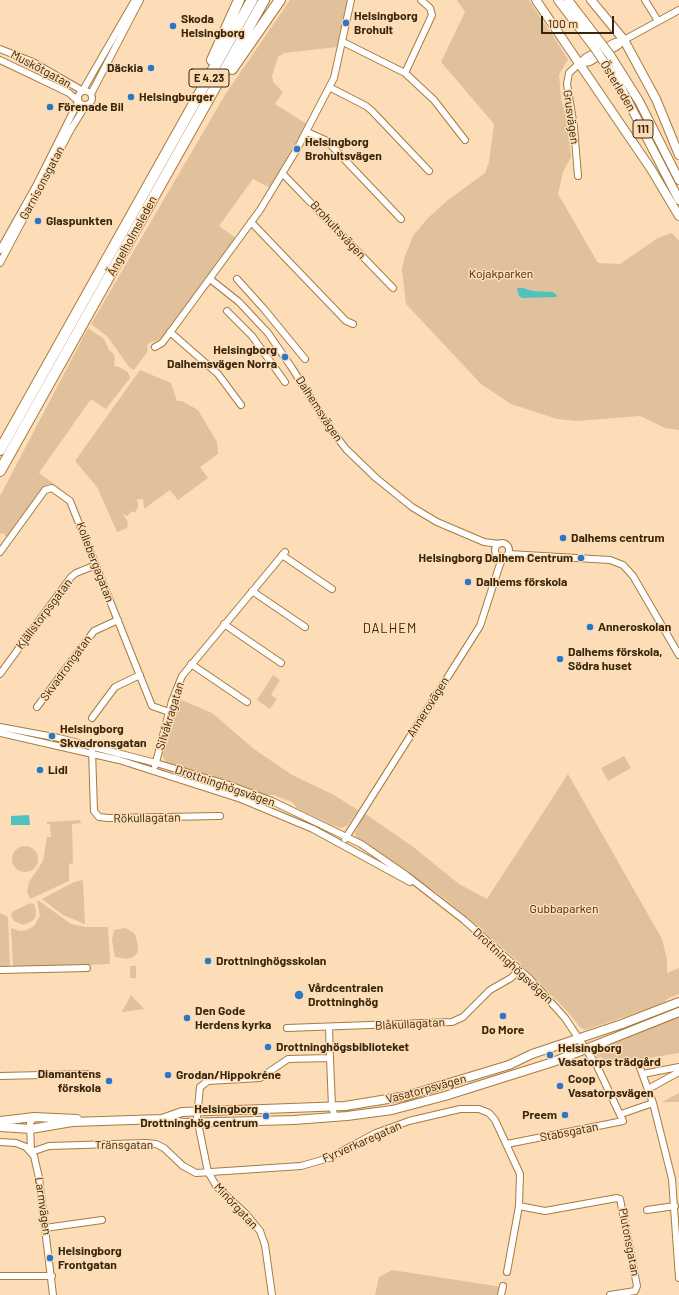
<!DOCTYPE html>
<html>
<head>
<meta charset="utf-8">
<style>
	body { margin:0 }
	#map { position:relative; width:679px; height:1295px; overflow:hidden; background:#fcddb8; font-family:Barlow,sans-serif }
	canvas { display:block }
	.scale { position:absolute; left:541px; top:16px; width:73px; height:18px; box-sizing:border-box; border:2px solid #38250a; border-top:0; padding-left:5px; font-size:12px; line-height:14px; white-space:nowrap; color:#38250a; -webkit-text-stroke:3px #fcddb8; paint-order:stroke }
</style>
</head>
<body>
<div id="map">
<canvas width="679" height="1295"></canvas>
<div class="scale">100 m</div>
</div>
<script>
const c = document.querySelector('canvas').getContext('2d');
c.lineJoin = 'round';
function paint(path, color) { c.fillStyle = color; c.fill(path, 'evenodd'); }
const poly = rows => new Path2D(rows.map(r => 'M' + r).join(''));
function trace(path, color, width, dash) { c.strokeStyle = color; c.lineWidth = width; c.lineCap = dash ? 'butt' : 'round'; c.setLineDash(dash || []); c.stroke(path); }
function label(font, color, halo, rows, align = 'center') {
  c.font = font + ' Barlow,sans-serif'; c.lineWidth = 3; c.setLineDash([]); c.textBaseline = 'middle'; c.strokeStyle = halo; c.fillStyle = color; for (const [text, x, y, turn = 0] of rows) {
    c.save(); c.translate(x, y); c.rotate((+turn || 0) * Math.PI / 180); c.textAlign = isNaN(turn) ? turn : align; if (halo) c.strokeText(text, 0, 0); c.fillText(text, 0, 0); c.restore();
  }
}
const green = poly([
	[290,0,347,0,337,47,284,53,278,57,272,76,273,82,283,92,275,104,307,124,270,188,253,179,219,226,236,238,164,335,158,340,149,343,147,346,148,351,134,370,129,367,108,337,91,324,225,95],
	[457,0,529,0,568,59,559,75,561,98,567,120,571,157,563,172,558,194,598,263,620,264,658,238,672,233,679,241,679,430,665,428,640,416,577,421,557,419,511,404,481,384,406,304,402,269,405,256,413,236,428,218,448,200,485,173,489,162,494,124,441,62,465,12],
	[88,328,104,339,109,350,113,353,115,358,114,366,119,367,128,372,130,378,106,409,91,399,39,473,54,484,43,487,6,537,3,533,0,534,0,496],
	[140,370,171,383,177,401,182,401,198,410,217,442,218,454,200,467,208,478,178,500,170,490,144,509,143,499,136,500,138,502,138,507,135,513,133,511,127,516,123,514,128,522,127,528,117,532,97,487,75,461],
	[273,675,280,680,271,695,277,699,270,709,257,700],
	[177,698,212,713,254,749,292,775,332,794,358,810,348,825,341,828,332,825,298,809,292,802,274,795,263,795,167,764,162,755],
	[624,756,631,768,608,781,601,768],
	[568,774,662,939,667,959,667,973,679,968,679,994,667,999,663,1004,585,1030,580,1027,567,1011,519,962,467,917,440,895,360,841,356,838,355,833,364,813,412,846,459,884,487,899],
	[79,820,82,823,72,824,73,863,69,864,69,881,30,899,27,892,29,882,43,861,47,837,51,837,50,824,47,824,47,822],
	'12 859a13 13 0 1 1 26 0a13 13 0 1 1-26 0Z',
	[83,880,85,924,63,915,42,899,74,882],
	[37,901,39,901,71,924,85,927,108,927,110,963,109,964,15,968,13,966,11,928,20,931,27,930,34,926,40,916],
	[30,903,34,904,36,910,35,918,32,921,23,925,14,921,11,915,12,912],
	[0,913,8,917,10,967,0,969],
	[126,928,135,934,138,945,138,952,133,957,127,959,115,957,112,940,114,930],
	[130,966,136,966,136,978,130,978],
	[131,995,144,1009,122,1012],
	[679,1017,679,1053,606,1065,601,1057,597,1058,596,1052,600,1046],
	[679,1093,679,1102,662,1102],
	[392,1270,502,1287,500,1295,375,1295,379,1277]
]);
const water = poly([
	[517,288,523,288,533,291,552,292,556,294,557,297,522,298,519,296],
	[29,815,30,825,11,825,11,816]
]);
const minor = poly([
	[645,0,658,21],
	[343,42,405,73,434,100,465,140],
	[0,49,33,62,83,91],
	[0,60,69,93,78,101],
	[579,64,590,62,618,46,624,40],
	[405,73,432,15,430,8,421,0],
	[331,88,366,106,372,111,429,171],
	[83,90,135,0],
	'78 98a7 7 0 1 1 14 0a7 7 0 1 1-14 0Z',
	[91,94,140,0],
	[307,132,327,141,401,219],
	[283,174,393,288],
	[578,176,574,127,567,84,569,73,586,57,615,42,624,40,679,10],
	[251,222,346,321,353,324],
	[0,250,36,186,78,102],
	[0,263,71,129,86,105],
	[210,279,239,302,268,333,292,368,329,427,346,449,376,478,412,507,437,522,484,542,499,544],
	[237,279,264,309,305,359],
	[227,311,252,336,285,382],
	[170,332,218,374,241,405],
	[155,347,162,343,169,334,260,210,297,149,334,78,351,0],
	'495 550a7 7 0 1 1 14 0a7 7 0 1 1-14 0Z',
	[0,552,45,490,52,488,70,501,152,706,169,712],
	[509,554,610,560,623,565,633,576,679,655],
	[282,555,332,589],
	[252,591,305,627],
	[224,624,281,663],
	[191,664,247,702],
	[0,674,71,577,76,573,96,565],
	[37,707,94,631,118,620],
	[92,718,115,687,140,675],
	[0,727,59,738,156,763,229,785,272,801,361,844,406,875,464,920,530,979,565,1018,597,1066,623,1121,507,1144],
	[0,733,119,760,241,799,313,829,410,882],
	[92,750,94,811,99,817,108,818,220,816],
	[155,766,172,701,182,676,285,552],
	[345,839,480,626,500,564,504,557],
	[0,970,87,968],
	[329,1027,330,1058],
	[287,1028,452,1022,463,1017,490,990,511,978,520,969],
	[639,1065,653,1103],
	[643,1074,679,1067],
	[0,1076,87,1074],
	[648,1089,679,1072],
	[621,1114,653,1103,672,1179,679,1278],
	[0,1142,16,1143,26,1147,34,1156,39,1178,53,1295],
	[31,1152,49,1146,146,1143,156,1144,164,1148,183,1166,196,1173,301,1166,329,1158,376,1133,409,1121,460,1109,479,1109,489,1113,495,1120,520,1174,519,1206,507,1272],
	[31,1152,30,1123,34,1117],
	[519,1206,545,1211,617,1198,620,1199,637,1286,635,1291,610,1295],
	[647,1210,675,1206],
	[45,1228,102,1220],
	[0,1276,52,1276],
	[272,1295,265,1245,260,1231,246,1214,217,1187,208,1172,197,1118,200,1087,208,1081,260,1078,288,1059,330,1058,332,1107,335,1117],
	[501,1295,503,1286]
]);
const major = poly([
	[536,0,651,169,679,216],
	[558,0,594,47],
	[568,0,601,43],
	[591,0,624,40,656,99,679,155],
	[610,55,639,101,679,180],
	[602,59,618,82,679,200],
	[162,1119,182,1112,345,1106,406,1096,509,1065,532,1054,622,1024,679,1002],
	[0,1121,34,1117,77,1119],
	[0,1127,31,1129,72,1122,162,1119,183,1123,294,1120,347,1116,392,1110,445,1096,553,1062,679,1012]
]);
const highway = poly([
	[212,60,239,0],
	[232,69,280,0],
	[0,450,252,0],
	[0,471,264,0]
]);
const majorBridge = poly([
	[601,43,610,55],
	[594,47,602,59]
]);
const markers = [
	[346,23,4,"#2a77c7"],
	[173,26,4,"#2a77c7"],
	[151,68,4,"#2a77c7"],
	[131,97,4,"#2a77c7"],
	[50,107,4,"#2a77c7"],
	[297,149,4,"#2a77c7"],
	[38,221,4,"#2a77c7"],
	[285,357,4,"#2a77c7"],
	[563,538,4,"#2a77c7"],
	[581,558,4,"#2a77c7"],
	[468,582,4,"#2a77c7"],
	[590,627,4,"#2a77c7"],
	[560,659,4,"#2a77c7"],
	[52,736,4,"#2a77c7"],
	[40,770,4,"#2a77c7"],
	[208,961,4,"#2a77c7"],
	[299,995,5,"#2a77c7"],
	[503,1016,4,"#2a77c7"],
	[187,1018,4,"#2a77c7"],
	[268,1047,4,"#2a77c7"],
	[550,1055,4,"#2a77c7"],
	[168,1075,4,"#2a77c7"],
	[109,1081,4,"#2a77c7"],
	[560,1086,4,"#2a77c7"],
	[565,1115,4,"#2a77c7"],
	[266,1116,4,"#2a77c7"],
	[50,1258,4,"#2a77c7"]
];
const shields = [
	[209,78,40],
	[643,129,20]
];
const shieldNames = [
	["E 4.23",209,78],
	["111",643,129]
];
const poiNames = [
	["Helsingborg",354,16],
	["Brohult",354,30],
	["Skoda",181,19],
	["Helsingborg",181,33],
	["Däckia",143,68,"right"],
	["Helsingburger",139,97],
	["Förenade Bil",58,107],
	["Helsingborg",305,142],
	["Brohultsvägen",305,156],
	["Glaspunkten",46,221],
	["Helsingborg",277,350,"right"],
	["Dalhemsvägen Norra",277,364,"right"],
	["Dalhems centrum",571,538],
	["Helsingborg Dalhem Centrum",573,558,"right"],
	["Dalhems förskola",476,582],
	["Anneroskolan",598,627],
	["Dalhems förskola,",568,652],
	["Södra huset",568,666],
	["Helsingborg",60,729],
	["Skvadronsgatan",60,743],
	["Lidl",48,770],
	["Drottninghögsskolan",216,961],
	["Vårdcentralen",308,988],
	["Drottninghög",308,1002],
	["Den Gode",195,1011],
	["Herdens kyrka",195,1025],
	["Do More",503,1030,"center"],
	["Drottninghögsbiblioteket",276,1047],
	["Helsingborg",558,1048],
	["Vasatorps trädgård",558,1062],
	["Diamantens",101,1074,"right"],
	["förskola",101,1088,"right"],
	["Grodan/Hippokréne",176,1075],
	["Coop",568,1079],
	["Vasatorpsvägen",568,1093],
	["Helsingborg",258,1109,"right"],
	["Drottninghög centrum",258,1123,"right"],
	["Preem",557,1115,"right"],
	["Helsingborg",58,1251],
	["Frontgatan",58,1265]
];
const streetNames = [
	["Muskötgatan",41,69,28],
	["Österleden",618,86,59],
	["Grusvägen",571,117,82],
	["Garnisonsgatan",42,183,-62],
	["Brohultsvägen",338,230,47],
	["Ängelholmsleden",132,236,-61],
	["Dalhemsvägen",319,409,57],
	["Kollebergagatan",95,562,69],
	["Kjällstorpsgatan",44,614,-53],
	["Skvadrongatan",66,668,-54],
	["Annerovägen",428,707,-58],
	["Silvåkragatan",170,716,-73],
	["Drottninghögsvägen",225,786,19],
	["Rökullagatan",147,818,-1],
	["Drottninghögsvägen",513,966,43],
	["Blåkullagatan",410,1024,-3],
	["Vasatorpsvägen",426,1089,-15],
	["Stabsgatan",569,1132,-11],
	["Fyrverkaregatan",362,1142,-24],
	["Tränsgatan",124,1145],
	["Larmvägen",43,1206,82],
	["Minörgatan",236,1206,47],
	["Plutonsgatan",629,1242,79]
];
const parkNames = [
	["Kojakparken",501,274],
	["Gubbaparken",564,909]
];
const neighbourhoodNames = [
	["DALHEM",390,629]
];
paint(green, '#e0c19b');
paint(water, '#51c1bd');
trace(minor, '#a97b3c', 8);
trace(major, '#a97b3c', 10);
trace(highway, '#a97b3c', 12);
trace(minor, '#fff', 6);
trace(major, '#fff', 8);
trace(highway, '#fff', 10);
trace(majorBridge, '#a97b3c', 10, []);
trace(majorBridge, '#fff', 8);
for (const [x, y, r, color] of markers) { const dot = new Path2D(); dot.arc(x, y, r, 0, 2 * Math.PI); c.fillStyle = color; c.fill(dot); trace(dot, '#fcddb8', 1.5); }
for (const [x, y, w] of shields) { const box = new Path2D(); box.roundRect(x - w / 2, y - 9, w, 18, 3); c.fillStyle = '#fcddb8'; c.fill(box); trace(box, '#38250a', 1); }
label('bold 11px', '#38250a', null, shieldNames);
label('bold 12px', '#38250a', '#fcddb8', poiNames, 'left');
label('12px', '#38250a', '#fcddb8', streetNames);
label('12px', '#3c270a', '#fcddb8', parkNames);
c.letterSpacing = '1px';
label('13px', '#38250a', '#fcddb8', neighbourhoodNames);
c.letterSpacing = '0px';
</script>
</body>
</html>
